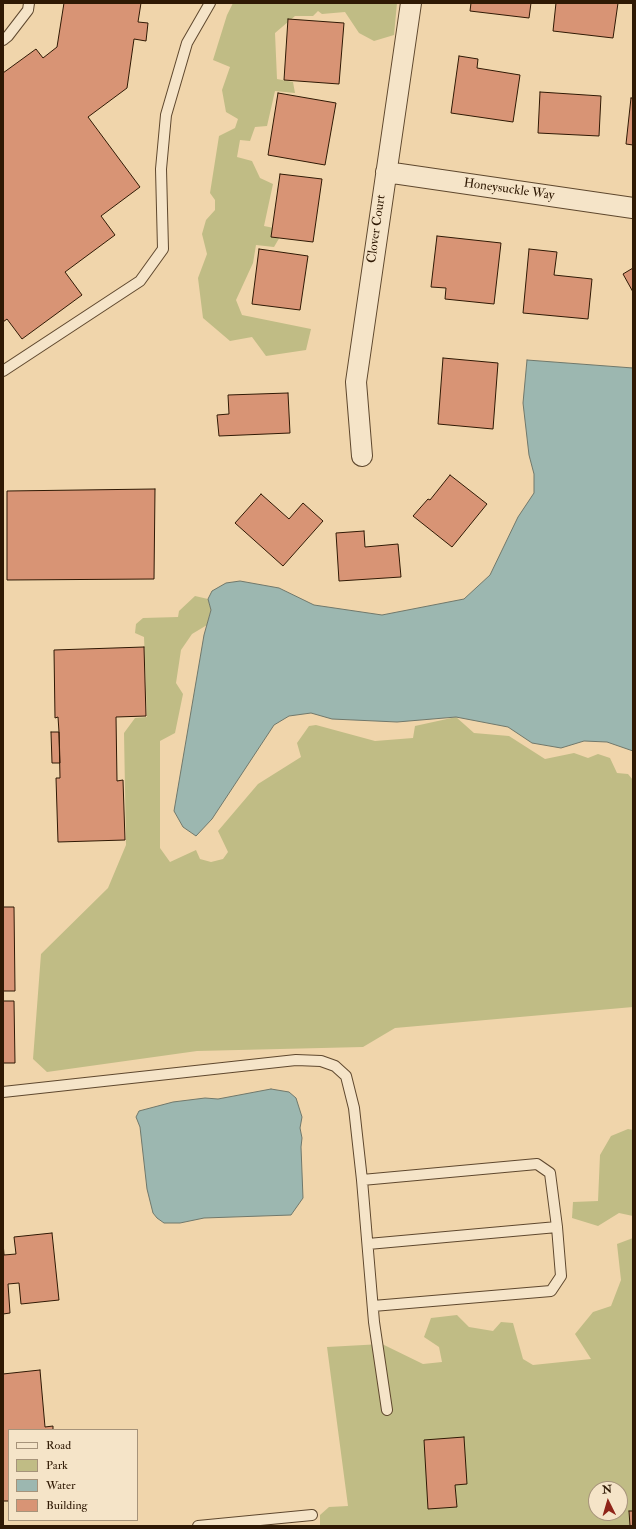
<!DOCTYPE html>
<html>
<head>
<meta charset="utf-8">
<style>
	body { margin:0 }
	#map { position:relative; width:636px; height:1529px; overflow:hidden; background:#f0d5ab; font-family:"IM FELL Double Pica",serif }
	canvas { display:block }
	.frame { position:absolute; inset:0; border:4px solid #2f1904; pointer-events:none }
	.legend { position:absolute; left:8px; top:1429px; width:130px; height:92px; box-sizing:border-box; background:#f5e4c8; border:1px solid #a6937a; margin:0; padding:5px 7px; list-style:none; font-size:12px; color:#2f1904 }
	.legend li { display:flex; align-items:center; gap:8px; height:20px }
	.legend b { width:20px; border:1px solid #a6937a }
	.north { position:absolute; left:588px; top:1481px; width:40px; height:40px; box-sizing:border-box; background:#f5e4c8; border:1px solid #a6937a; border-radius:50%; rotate:355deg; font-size:11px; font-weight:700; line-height:16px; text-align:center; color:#2f1904 }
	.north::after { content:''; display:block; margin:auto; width:14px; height:18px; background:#8f2418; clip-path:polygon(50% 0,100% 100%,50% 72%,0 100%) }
</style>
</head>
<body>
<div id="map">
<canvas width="636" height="1529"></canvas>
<div class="frame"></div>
<ul class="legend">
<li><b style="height:5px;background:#f5e4c8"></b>Road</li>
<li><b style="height:11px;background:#c0bc85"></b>Park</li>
<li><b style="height:11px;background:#9cb7b0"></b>Water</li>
<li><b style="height:11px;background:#d89475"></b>Building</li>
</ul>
<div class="north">N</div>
</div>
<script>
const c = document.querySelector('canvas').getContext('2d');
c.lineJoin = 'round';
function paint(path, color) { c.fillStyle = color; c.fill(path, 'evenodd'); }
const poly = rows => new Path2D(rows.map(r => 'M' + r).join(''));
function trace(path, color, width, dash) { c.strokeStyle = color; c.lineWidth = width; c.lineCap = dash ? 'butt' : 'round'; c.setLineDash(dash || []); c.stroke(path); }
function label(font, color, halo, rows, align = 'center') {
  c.font = font + ' "IM FELL Double Pica",serif'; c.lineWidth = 3; c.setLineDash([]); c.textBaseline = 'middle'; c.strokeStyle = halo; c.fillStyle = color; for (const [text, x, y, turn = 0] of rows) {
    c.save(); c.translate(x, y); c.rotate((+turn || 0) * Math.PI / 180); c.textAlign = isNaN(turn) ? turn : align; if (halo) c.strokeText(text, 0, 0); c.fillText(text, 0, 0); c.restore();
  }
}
const green = poly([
	[233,3,397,3,394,35,374,41,359,33,345,12,322,14,318,11,313,16,295,16,275,33,277,79,293,82,295,93,275,91,267,126,255,127,250,141,240,140,237,157,252,161,260,178,273,184,264,226,284,230,274,247,256,245,253,263,236,300,242,315,311,329,306,350,266,356,252,337,230,341,203,318,198,278,207,254,202,234,206,220,215,210,215,200,210,193,219,136,235,128,238,119,226,112,222,90,230,67,213,60,227,15],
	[195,596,208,599,211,610,207,625,192,634,181,650,176,683,183,694,175,733,160,741,160,848,170,862,196,850,200,859,211,862,223,859,228,852,218,831,258,784,301,757,297,743,309,726,316,725,375,741,413,738,415,726,456,717,474,733,509,736,545,759,574,753,588,758,598,754,610,758,617,773,628,774,633,780,633,1007,395,1028,363,1047,197,1051,47,1072,33,1059,41,954,108,888,126,845,124,733,135,718,147,717,144,637,135,633,136,624,143,618,178,617,179,611],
	[628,1129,633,1130,633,1216,619,1213,598,1226,572,1218,573,1202,598,1201,600,1155,611,1136],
	[633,1238,633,1526,320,1526,320,1515,329,1507,348,1506,327,1347,382,1344,423,1364,442,1362,439,1347,424,1337,431,1318,457,1315,469,1327,493,1331,501,1322,513,1323,523,1359,533,1365,591,1359,575,1334,593,1312,611,1306,621,1280,617,1244],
	[596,1489,620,1489,620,1513,596,1513]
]);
const water = poly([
	[527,360,633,368,633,751,607,742,584,741,561,748,532,743,508,727,456,717,397,722,332,719,311,713,289,716,274,725,212,819,196,836,183,827,174,811,204,635,211,610,208,599,212,591,226,583,240,581,279,588,314,605,382,615,464,599,490,575,518,517,534,493,534,474,529,455,523,403,527,360],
	[271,1089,289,1092,296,1098,302,1117,300,1128,302,1138,301,1147,303,1198,291,1215,204,1218,180,1223,164,1223,157,1218,153,1213,147,1189,140,1127,136,1117,139,1111,173,1102,205,1098,218,1099,271,1089]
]);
const building = poly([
	[64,3,141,3,138,22,148,23,146,41,134,39,127,88,88,117,140,187,101,216,115,235,65,272,82,295,22,339,7,319,3,322,3,73,36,49,43,58,57,47,64,3],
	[471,3,531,3,529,18,470,11,471,3],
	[556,3,618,3,613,38,553,31,556,3],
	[288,19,344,23,339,84,284,80,288,19],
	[459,56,478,59,477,68,520,75,513,122,451,113,459,56],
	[540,92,601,96,599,136,538,133,540,92],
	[278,93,336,103,325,165,268,155,278,93],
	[631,98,633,98,633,145,626,144,631,98],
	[280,174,322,179,313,242,271,237,280,174],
	[437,236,501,243,494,304,445,299,446,288,431,287,437,236],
	[259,249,308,256,300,310,252,304,259,249],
	[529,249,557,252,554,275,592,279,588,319,523,313,529,249],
	[633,268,633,292,623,274,633,268],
	[443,358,498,363,493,429,438,424,443,358],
	[288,393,290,433,219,436,217,415,229,414,228,395,288,393],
	[450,475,487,504,452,547,413,516,428,499,430,500,450,475],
	[155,489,154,579,7,580,7,491,155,489],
	[261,494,289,519,303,503,323,521,283,566,235,523,261,494],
	[364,531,365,547,398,544,401,577,339,581,336,533,364,531],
	[144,647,146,716,116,717,117,781,123,780,125,840,58,842,56,778,60,778,59,732,58,717,55,718,54,650,144,647],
	[51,732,59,732,60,763,52,763,51,732],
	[3,907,14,907,15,991,3,991,3,907],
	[3,1001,14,1001,15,1063,3,1063,3,1001],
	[52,1233,59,1300,21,1304,19,1283,8,1284,10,1313,3,1314,3,1242,4,1255,16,1254,14,1237,52,1233],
	[40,1370,45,1427,53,1426,53,1430,9,1430,9,1501,3,1501,3,1374,40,1370],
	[464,1437,467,1484,455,1485,457,1507,428,1509,424,1440,464,1437],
	[629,1511,633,1511,633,1526,630,1526,629,1511]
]);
const lane = poly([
	[3,40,8,36,28,10,29,3],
	[3,371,140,281,163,249,161,169,166,115,187,43,210,3],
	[3,1092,296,1060,321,1061,335,1066,346,1076,354,1108,362,1180,374,1322,387,1410],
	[362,1180,537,1164,550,1173,557,1227,561,1276,551,1291,373,1306],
	[368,1244,557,1227],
	[198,1526,312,1515]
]);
const street = poly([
	[386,172,633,208],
	[362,456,356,382,411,3]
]);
const streetNames = [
	["Honeysuckle Way",509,190,8],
	["Clover Court",377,229,-82]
];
paint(green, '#c0bc85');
paint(water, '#9cb7b0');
trace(water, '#70786b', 1);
paint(building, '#d89475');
trace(building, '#2f1904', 1);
trace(lane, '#5f482e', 12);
trace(street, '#5f482e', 22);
trace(lane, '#f5e4c8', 10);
trace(street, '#f5e4c8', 20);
label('13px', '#2f1904', '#f5e4c8', streetNames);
</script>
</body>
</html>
